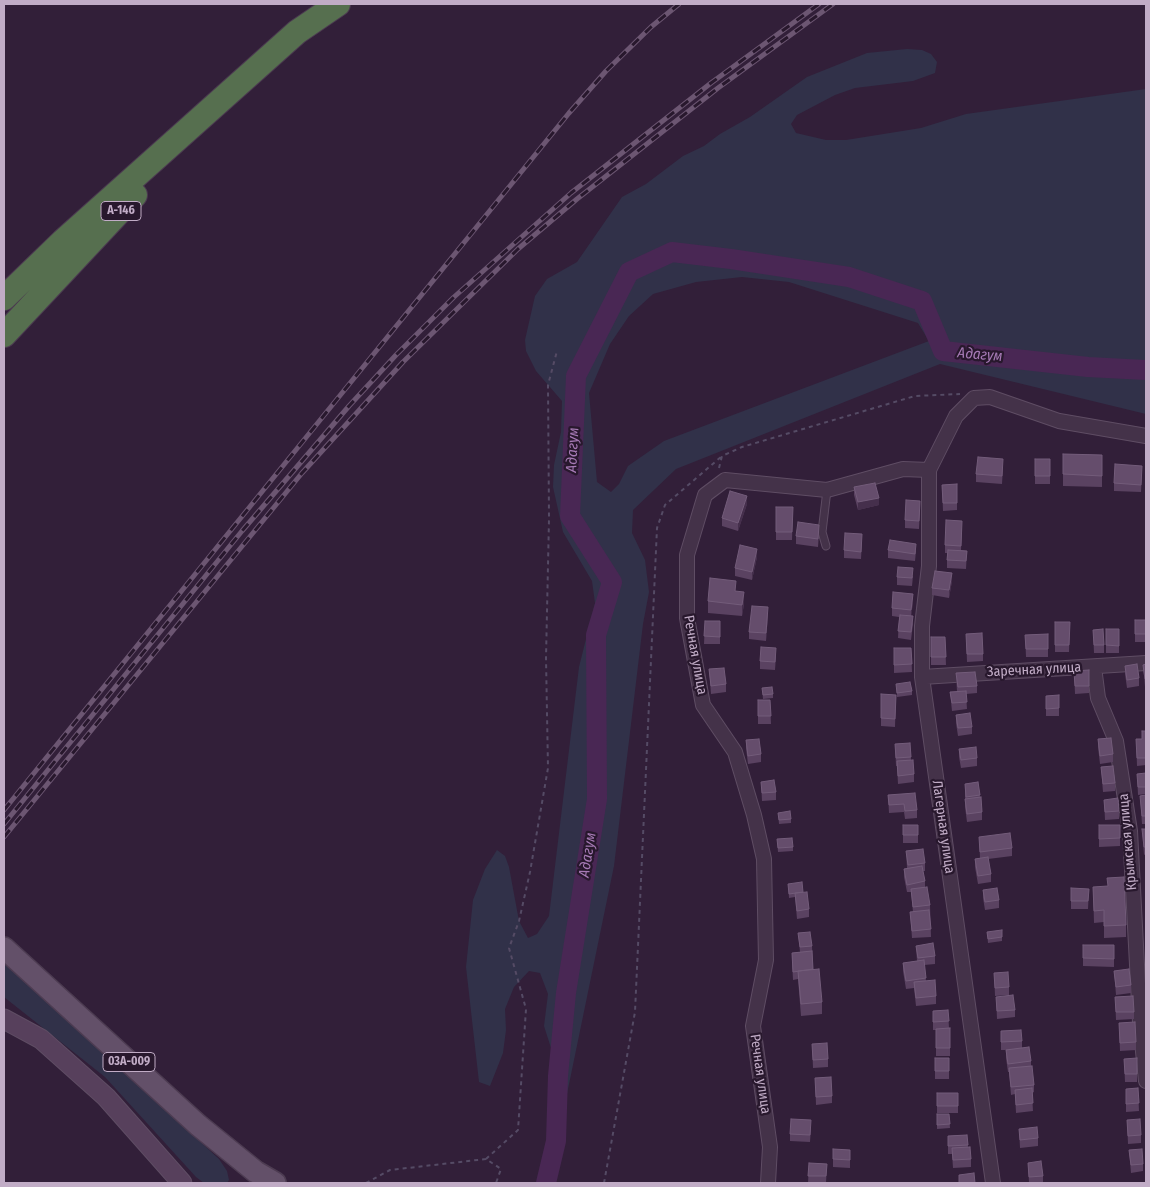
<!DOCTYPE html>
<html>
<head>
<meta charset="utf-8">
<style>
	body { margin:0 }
	#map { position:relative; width:1150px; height:1187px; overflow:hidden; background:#321f39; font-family:"Fira Sans Condensed",sans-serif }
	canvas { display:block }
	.frame { position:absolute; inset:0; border:5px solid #c1acc6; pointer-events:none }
</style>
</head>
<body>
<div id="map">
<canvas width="1150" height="1187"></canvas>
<div class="frame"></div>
</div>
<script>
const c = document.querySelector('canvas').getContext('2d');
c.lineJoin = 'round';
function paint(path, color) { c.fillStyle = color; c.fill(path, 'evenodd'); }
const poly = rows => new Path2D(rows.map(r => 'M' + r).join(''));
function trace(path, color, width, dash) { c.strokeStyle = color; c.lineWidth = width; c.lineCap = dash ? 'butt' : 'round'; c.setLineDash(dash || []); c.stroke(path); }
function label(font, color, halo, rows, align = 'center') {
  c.font = font + ' "Fira Sans Condensed",sans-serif'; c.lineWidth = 4.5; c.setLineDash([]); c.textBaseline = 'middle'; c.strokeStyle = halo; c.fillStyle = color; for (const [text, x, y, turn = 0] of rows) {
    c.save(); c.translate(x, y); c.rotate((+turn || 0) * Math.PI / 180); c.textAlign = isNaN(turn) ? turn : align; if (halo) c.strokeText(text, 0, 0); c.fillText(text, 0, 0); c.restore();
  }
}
const green = poly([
	[907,49,922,50,931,54,937,62,935,73,913,81,855,88,835,95,797,115,791,124,796,133,826,140,846,140,921,128,966,114,1146,89,1146,414,940,364,676,469,633,510,632,533,645,560,649,592,643,624,614,866,561,1123,551,1070,551,1048,544,1026,548,994,540,973,529,971,514,987,505,1009,506,1030,503,1053,490,1086,479,1082,466,967,473,900,485,869,497,850,505,856,509,867,519,921,528,938,537,934,549,916,579,667,595,603,592,581,563,532,553,487,554,465,561,432,562,401,536,371,526,351,525,340,535,296,547,279,577,262,622,197,646,184,683,156,704,146,720,134,750,117,807,77,867,53],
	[742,277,789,282,896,316,918,323,929,341,664,441,628,466,619,484,611,492,597,482,589,393,610,344,629,316,653,294,696,282],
	[4,961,219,1159,227,1171,229,1180,227,1183,204,1183,196,1177,105,1077,4,997]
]);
const river = poly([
	[546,1183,556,1141,558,1076,566,993,597,799,596,635,612,582,570,516,576,376,629,272,672,252,731,259,849,277,922,301,943,351,1088,367,1146,370]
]);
const path = poly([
	[719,468,722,456,742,447,915,396,960,394],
	[486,1159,518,1130,526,1009,509,948,519,921,530,872,548,768,546,658,549,519,548,385,557,351],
	[366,1183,390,1170,486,1159,501,1169,496,1183],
	[604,1183,635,1012,657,528,665,505,722,456]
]);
const lane = poly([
	[826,546,822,532,827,490]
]);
const street = poly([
	[1094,667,1098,698,1116,741,1130,831,1140,1022,1146,1081],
	[922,677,1146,663],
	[768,1183,770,1147,753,1026,766,960,764,859,754,815,735,752,703,705,687,618,687,555,705,495,725,480,827,490,903,469,929,470],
	[993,1183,922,677,922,626,929,566,929,470,956,416,974,398,990,397,1059,421,1146,436]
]);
const secondary = poly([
	[4,1019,41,1039,106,1097,182,1183]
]);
const primary = poly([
	[4,948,198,1125,256,1172,275,1183]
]);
const highway = poly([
	[4,298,63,241,297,32,338,4],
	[4,335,135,195]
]);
const rail = poly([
	[4,810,569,113,606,71,651,27,679,4],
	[4,824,242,531,349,406,396,355,454,297,571,193,711,83,819,4],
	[4,837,302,473,403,362,518,249,577,199,718,88,833,4]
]);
const wall = poly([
	[1063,454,1102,455,1102,487,1063,486],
	[1035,459,1050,459,1050,484,1035,484],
	[1003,467,1002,484,976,482,976,474],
	[1142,473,1141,492,1114,491,1114,483],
	[957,484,957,510,943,511,942,485],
	[854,487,879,505,858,510,854,495],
	[747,504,738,531,722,526,722,518],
	[776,507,793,507,792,540,776,540],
	[920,509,919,529,905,528,905,520],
	[962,528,961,550,967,551,966,569,947,568,947,553,945,553,945,545],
	[819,532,818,547,796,544,796,536],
	[862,542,861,559,844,558,844,550],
	[888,550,916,551,915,561,888,558],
	[757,557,752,580,735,576,735,568],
	[913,576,912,586,897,585,897,577],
	[952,581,949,598,932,595,932,588],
	[736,591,744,604,742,616,708,613,708,601],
	[913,602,911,616,913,624,911,640,898,638,899,617,892,616,892,608],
	[768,615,766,641,749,639,749,632],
	[1135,620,1146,620,1146,642,1135,642],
	[705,621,720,621,720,644,704,644],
	[1055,622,1070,622,1069,652,1055,652],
	[1106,629,1119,629,1119,653,1106,653],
	[1093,630,1104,645,1104,653,1094,653],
	[966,634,983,654,983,661,967,662],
	[1048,634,1048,657,1026,657,1025,635],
	[931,637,945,637,946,665,931,665],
	[894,648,911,648,912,672,894,673],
	[776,656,775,670,760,669,760,661],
	[1146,664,1146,687,1145,687,1143,665],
	[1125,666,1139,678,1139,686,1127,688,1125,674],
	[709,669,726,684,726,692,711,694],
	[1089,670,1089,693,1075,694,1074,671],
	[956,673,977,686,977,693,966,694,967,709,952,711,950,692,957,692],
	[896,684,912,691,912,695,897,697],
	[762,688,773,694,773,698,763,699],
	[881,694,896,695,895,727,881,726],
	[1059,695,1059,716,1046,716,1046,696],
	[758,700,770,700,771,724,758,724],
	[956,715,972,727,972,734,958,736,956,723],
	[1146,731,1146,765,1137,766,1136,739,1142,739],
	[1098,739,1113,754,1113,762,1100,764,1098,747],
	[746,740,761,754,761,762,748,764,746,748],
	[910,743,911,760,914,774,914,782,898,784,897,766,896,766,895,744],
	[959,749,977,758,977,766,961,768,959,757],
	[1101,767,1115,783,1115,791,1103,792],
	[1146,773,1146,794,1138,795,1137,774],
	[761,782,776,792,776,800,762,801],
	[978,782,982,812,982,820,967,822,965,807,965,784],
	[888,795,917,810,917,818,905,819,904,812,889,813],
	[1146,795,1146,824,1142,824,1140,796],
	[1104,800,1119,811,1119,819,1105,820],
	[778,813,791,819,791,823,779,824],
	[903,825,918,825,918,843,903,843],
	[1099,825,1120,825,1120,846,1099,847],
	[1142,829,1146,829,1146,854,1144,855],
	[979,837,1012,848,1012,856,988,859,991,874,991,882,978,884,975,867,975,859,980,858],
	[777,839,793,847,793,851,778,852],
	[906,851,925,863,925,871,923,871,925,881,925,887,930,905,931,937,912,938,910,912,913,912,911,892,907,892,904,877,904,869,907,868],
	[788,884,803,892,809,909,809,917,797,919,795,897,789,898],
	[1093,887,1126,925,1126,937,1104,938,1104,922,1094,923],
	[1071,888,1089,889,1088,909,1071,909],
	[983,890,999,900,999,908,985,910,983,898],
	[987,932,1002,937,1002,941,988,943],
	[798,933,812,946,813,969,822,1002,822,1014,801,1016,798,979,793,980,792,961,792,953,800,952],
	[1083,945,1114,945,1114,967,1083,966],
	[916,946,935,956,935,964,924,965,926,981,936,996,936,1004,916,1006,914,988,906,989,903,971,903,963,917,961],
	[1114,971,1131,985,1131,993,1116,995],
	[994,973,1009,987,1009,995,995,996],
	[996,997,1015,1010,1015,1017,997,1019],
	[1115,997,1134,1012,1134,1019,1116,1020],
	[948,1010,949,1028,950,1028,950,1056,936,1056,936,1030,933,1030,933,1011],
	[1119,1023,1136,1042,1136,1050,1120,1051],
	[1001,1031,1022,1041,1022,1048,1031,1061,1031,1066,1034,1085,1034,1092,1032,1093,1033,1111,1016,1113,1015,1094,1011,1095,1009,1072,1008,1072,1006,1058,1006,1050,1001,1050],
	[812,1044,828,1059,828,1067,813,1068],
	[935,1058,949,1058,949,1079,935,1079],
	[1137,1058,1137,1082,1125,1082,1124,1059],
	[815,1078,832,1096,832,1103,816,1105],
	[1138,1088,1139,1111,1126,1112,1126,1089],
	[937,1093,958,1093,958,1113,937,1113],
	[937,1114,949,1114,950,1128,937,1129],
	[1127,1120,1141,1135,1141,1143,1128,1144],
	[811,1128,810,1142,790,1141,790,1134],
	[1019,1129,1038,1138,1038,1146,1020,1148],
	[967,1135,968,1147,971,1159,971,1167,953,1168,952,1154,948,1154,948,1136],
	[833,1149,850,1150,850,1168,833,1167],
	[1129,1150,1143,1164,1143,1171,1131,1173],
	[809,1163,827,1164,826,1183,808,1183],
	[1028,1163,1043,1176,1043,1183,1029,1183]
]);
const shadedWall = poly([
	[747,496,747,504,738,531,738,523],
	[879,498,879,505,858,510,858,502],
	[819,525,819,532,818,547,818,539],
	[757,549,757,557,752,580,752,572],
	[952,573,952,581,949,598,949,590],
	[744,592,744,604,742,616,742,605],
	[913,594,913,602,911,618,911,610],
	[768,607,768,615,766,641,766,633]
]);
const building = poly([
	[1063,454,1102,455,1102,476,1063,474,1063,454],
	[978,457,1003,459,1002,476,976,474,978,457],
	[1035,459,1050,459,1050,476,1035,476,1035,459],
	[1115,464,1142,466,1141,485,1114,483,1115,464],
	[875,483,879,498,858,502,854,487,875,483],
	[957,484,957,503,943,503,942,485,957,484],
	[730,491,747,496,738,523,722,518,730,491],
	[906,500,920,501,919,521,905,520,906,500],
	[776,507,793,507,792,532,776,532,776,507],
	[946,520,962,521,961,546,945,545,946,520],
	[798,522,819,525,818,539,796,536,798,522],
	[845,533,862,534,861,552,844,550,845,533],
	[890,540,916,544,915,554,888,550,890,540],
	[740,545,757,549,752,572,735,568,740,545],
	[948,550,967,551,966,561,947,560,948,550],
	[898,567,913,568,912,578,897,577,898,567],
	[935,571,952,573,949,590,932,588,935,571],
	[710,578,736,581,735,591,744,592,742,605,708,601,710,578],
	[893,592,913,594,911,610,892,608,893,592],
	[752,606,768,607,766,633,749,632,752,606],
	[900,615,913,616,911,632,898,631,900,615],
	[1135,620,1146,620,1146,634,1135,634,1135,620],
	[705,621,720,621,720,637,704,636,705,621],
	[1055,622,1070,622,1069,645,1055,645,1055,622],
	[1103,629,1104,645,1094,645,1093,630,1103,629],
	[1106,629,1119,629,1119,646,1106,645,1106,629],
	[982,633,983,654,967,654,966,634,982,633],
	[1048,634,1048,649,1026,649,1025,635,1048,634],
	[931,637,945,637,946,657,931,657,931,637],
	[761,647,776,648,775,662,760,661,761,647],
	[894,648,911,648,912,664,894,665,894,648],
	[1137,664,1139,678,1127,680,1125,666,1137,664],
	[1146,664,1146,679,1145,679,1143,665,1146,664],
	[724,668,726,684,711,686,709,669,724,668],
	[1089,670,1089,686,1075,686,1074,671,1089,670],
	[975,672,977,686,958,687,956,673,975,672],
	[910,682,912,691,897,693,896,684,910,682],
	[772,687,773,694,763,695,762,688,772,687],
	[966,691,967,702,952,703,950,692,966,691],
	[881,694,896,695,895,719,881,718,881,694],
	[1059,695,1059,708,1046,709,1046,696,1059,695],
	[758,700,770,700,771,716,758,716,758,700],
	[970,713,972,727,958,728,956,715,970,713],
	[1142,731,1146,731,1146,758,1137,758,1136,739,1142,739,1142,731],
	[1111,738,1113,754,1100,756,1098,739,1111,738],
	[759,739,761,754,748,756,746,740,759,739],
	[910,743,911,757,896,758,895,744,910,743],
	[976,747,977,758,961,760,959,749,976,747],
	[913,760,914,774,898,776,897,761,913,760],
	[1113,766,1115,783,1103,784,1101,767,1113,766],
	[1146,773,1146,787,1138,787,1137,774,1146,773],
	[774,780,776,792,762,793,761,782,774,780],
	[978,782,980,795,966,797,965,784,978,782],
	[915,793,917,810,905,811,904,804,889,805,888,795,915,793],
	[1146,795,1146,816,1142,816,1140,796,1146,795],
	[981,797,982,812,967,814,965,799,981,797],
	[1118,798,1119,811,1105,812,1104,800,1118,798],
	[790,811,791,819,779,820,778,813,790,811],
	[903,825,918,825,918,835,903,835,903,825],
	[1099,825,1120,825,1120,838,1099,839,1099,825],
	[1142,829,1146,829,1146,847,1144,847,1142,829],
	[1010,833,1012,848,980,852,979,837,1010,833],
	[792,838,793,847,778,848,777,839,792,838],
	[923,849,925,863,908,865,906,851,923,849],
	[988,857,991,874,978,876,975,859,988,857],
	[922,866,925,881,907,885,904,869,922,866],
	[1124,877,1126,925,1104,926,1104,910,1094,911,1093,887,1108,886,1107,878,1124,877],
	[802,882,803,892,789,894,788,884,802,882],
	[927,887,930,905,913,907,911,889,927,887],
	[997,888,999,900,985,902,983,890,997,888],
	[1071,888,1089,889,1088,901,1071,901,1071,888],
	[807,892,809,909,797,911,795,893,807,892],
	[929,910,931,929,912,931,910,912,929,910],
	[1002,930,1002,937,988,939,987,932,1002,930],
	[810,932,812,946,800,947,798,933,810,932],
	[933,943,935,956,918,958,916,946,933,943],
	[1083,945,1114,945,1114,959,1083,958,1083,945],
	[812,951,813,969,793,972,792,953,812,951],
	[924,960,926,978,906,981,903,963,924,960],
	[819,969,822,1002,801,1004,798,971,819,969],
	[1129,969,1131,985,1116,987,1114,971,1129,969],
	[1008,972,1009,987,995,988,994,973,1008,972],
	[935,980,936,996,916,998,914,982,935,980],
	[1013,995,1015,1010,997,1011,996,997,1013,995],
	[1133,996,1134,1012,1116,1012,1115,997,1133,996],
	[948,1010,949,1021,933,1022,933,1011,948,1010],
	[1135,1022,1136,1042,1120,1043,1119,1023,1135,1022],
	[950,1028,950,1048,936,1048,936,1029,950,1028],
	[1021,1030,1022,1041,1001,1042,1001,1031,1021,1030],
	[827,1043,828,1059,813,1060,812,1044,827,1043],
	[1029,1047,1031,1061,1008,1064,1006,1050,1029,1047],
	[935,1058,949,1058,949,1071,935,1071,935,1058],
	[1137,1058,1137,1074,1125,1074,1124,1059,1137,1058],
	[1032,1066,1034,1085,1011,1087,1009,1068,1032,1066],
	[831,1077,832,1096,816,1097,815,1078,831,1077],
	[1032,1088,1033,1103,1016,1105,1015,1090,1032,1088],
	[1138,1088,1139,1103,1126,1104,1126,1089,1138,1088],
	[937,1093,958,1093,958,1106,937,1106,937,1093],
	[937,1114,949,1114,950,1124,937,1125,937,1114],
	[791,1119,811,1120,810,1135,790,1134,791,1119],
	[1140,1119,1141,1135,1128,1136,1127,1120,1140,1119],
	[1037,1127,1038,1138,1020,1140,1019,1129,1037,1127],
	[967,1135,968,1145,948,1146,948,1136,967,1135],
	[970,1147,971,1159,953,1160,952,1148,970,1147],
	[833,1149,850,1150,850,1160,833,1159,833,1149],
	[1142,1149,1143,1164,1131,1165,1129,1150,1142,1149],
	[1041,1161,1043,1176,1029,1177,1028,1163,1041,1161],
	[809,1163,827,1164,826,1176,808,1176,809,1163],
	[974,1173,975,1183,959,1183,959,1175,974,1173]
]);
const shields = [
	[121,211,40],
	[129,1062,52]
];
const shieldNames = [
	["А-146",121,211],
	["03А-009",129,1062]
];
const streetNames = [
	["Речная улица",695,655,80],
	["Заречная улица",1034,670,-3],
	["Лагерная улица",943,827,82],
	["Крымская улица",1128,842,-95],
	["Речная улица",760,1074,82]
];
const waterNames = [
	["Адагум",980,355,5],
	["Адагум",573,450,-87],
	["Адагум",588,855,-81]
];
paint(green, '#313149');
trace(river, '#492754', 20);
trace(lane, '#5f4d64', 9);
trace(street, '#5f4d64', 16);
trace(secondary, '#5f4d64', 21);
trace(primary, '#4d3c52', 24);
trace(highway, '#4b3a50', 26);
trace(path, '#554b65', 2, [4, 4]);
trace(lane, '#443249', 7);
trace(street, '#443249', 14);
trace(secondary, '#57405c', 19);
trace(primary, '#635069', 21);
trace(highway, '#566f4f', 24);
trace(rail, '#6c5672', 5);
trace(rail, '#28182d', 3, [9]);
paint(wall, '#5a4261');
paint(shadedWall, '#452f4c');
paint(building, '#654d6c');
trace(building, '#735c7a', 1);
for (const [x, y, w] of shields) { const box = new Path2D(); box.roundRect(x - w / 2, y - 9.5, w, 19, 4); c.fillStyle = '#28182d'; c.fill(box); trace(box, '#c1acc6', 1); }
label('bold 12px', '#c1acc6', null, shieldNames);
label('14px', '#c1acc6', '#28182d', streetNames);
label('italic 15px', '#a67ab5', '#28182d', waterNames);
</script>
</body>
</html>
